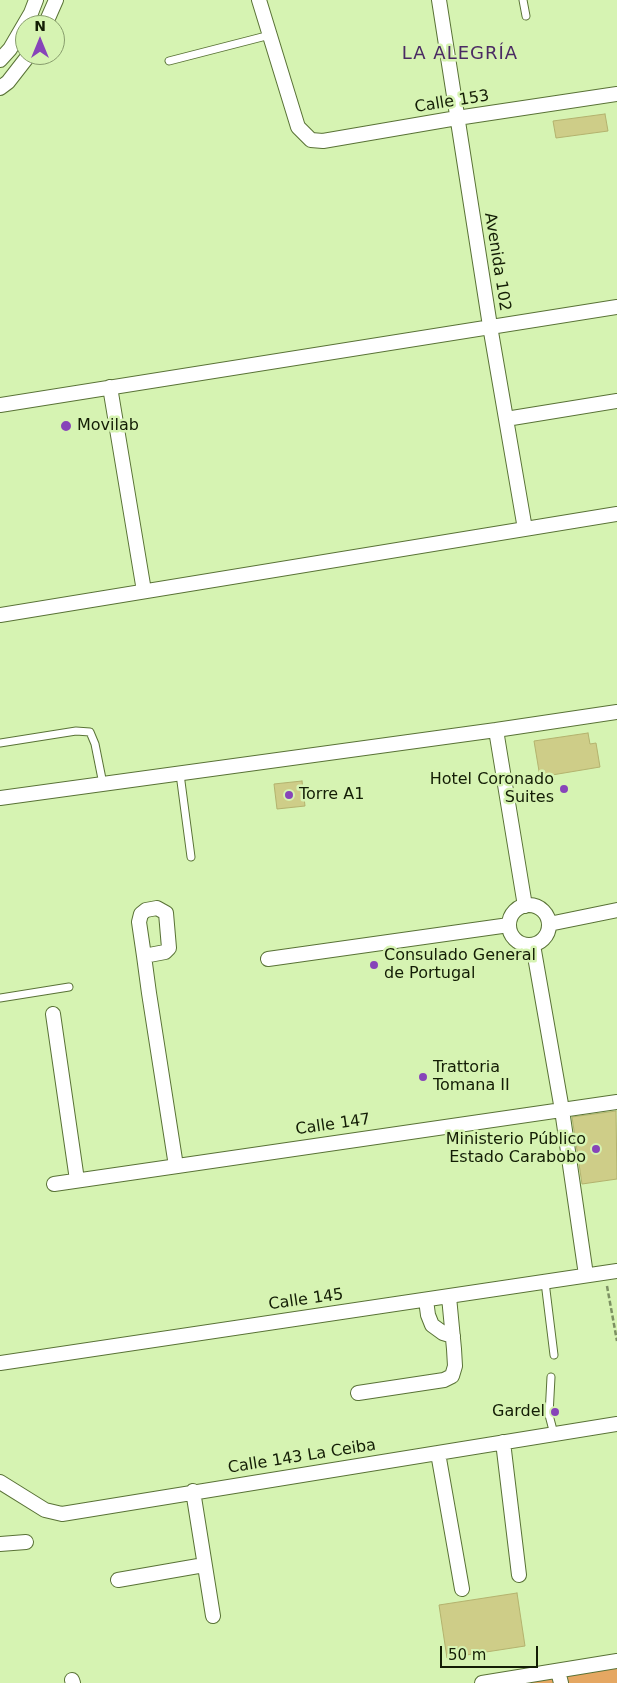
<!DOCTYPE html>
<html>
<head>
<meta charset="utf-8">
<style>
	body { margin:0 }
	#map { position:relative; width:617px; height:1683px; overflow:hidden; background:#d6f3b2; font-family:"DejaVu Sans",sans-serif }
	canvas { display:block }
	.north { position:absolute; left:15px; top:15px; width:50px; height:50px; box-sizing:border-box; background:#d6f3b2; border:1px solid #889d6d; border-radius:50%; rotate:0deg; font-size:14px; font-weight:700; line-height:20px; text-align:center; color:#131d05 }
	.north::after { content:''; display:block; margin:auto; width:18px; height:22px; background:#8744b9; clip-path:polygon(50% 0,100% 100%,50% 72%,0 100%) }
	.scale { position:absolute; left:440px; top:1646px; width:98px; height:22px; box-sizing:border-box; border:2px solid #131d05; border-top:0; padding-left:6px; font-size:15px; line-height:18px; white-space:nowrap; color:#131d05; -webkit-text-stroke:4px #d6f3b2; paint-order:stroke }
</style>
</head>
<body>
<div id="map">
<canvas width="617" height="1683"></canvas>
<div class="north">N</div>
<div class="scale">50 m</div>
</div>
<script>
const c = document.querySelector('canvas').getContext('2d');
c.lineJoin = 'round';
function paint(path, color) { c.fillStyle = color; c.fill(path, 'evenodd'); }
const poly = rows => new Path2D(rows.map(r => 'M' + r).join(''));
function trace(path, color, width, dash) { c.strokeStyle = color; c.lineWidth = width; c.lineCap = dash ? 'butt' : 'round'; c.setLineDash(dash || []); c.stroke(path); }
function label(font, color, halo, rows, align = 'center') {
  c.font = font + ' "DejaVu Sans",sans-serif'; c.lineWidth = 5; c.setLineDash([]); c.textBaseline = 'middle'; c.strokeStyle = halo; c.fillStyle = color; for (const [text, x, y, turn = 0] of rows) {
    c.save(); c.translate(x, y); c.rotate((+turn || 0) * Math.PI / 180); c.textAlign = isNaN(turn) ? turn : align; if (halo) c.strokeText(text, 0, 0); c.fillText(text, 0, 0); c.restore();
  }
}
const green = poly([
	[617,1662,617,1683,484,1683]
]);
const building = poly([
	[605,114,608,131,556,138,553,121,605,114],
	[588,733,590,744,596,743,600,767,540,777,534,741,588,733],
	[302,781,305,806,277,809,274,784,302,781],
	[616,1111,617,1179,582,1184,572,1117,616,1111],
	[517,1593,525,1646,447,1658,439,1605,517,1593]
]);
const path = poly([
	[607,1286,617,1341]
]);
const service = poly([
	[523,0,526,16],
	[169,61,270,35],
	[0,743,76,731,90,732,95,744,103,784],
	[180,774,191,857],
	[0,998,69,987],
	[545,1282,554,1355],
	[551,1377,549,1415,554,1434]
]);
const minor = poly([
	[259,0,298,127,311,140,323,141,457,118,617,94],
	[439,0,490,326,525,529],
	[45,25,56,0],
	[0,60,10,49,31,13,36,0],
	[0,88,8,82,29,55],
	[110,387,144,591],
	[0,405,617,307],
	[506,419,617,401],
	[0,615,617,514],
	[496,730,617,712],
	[0,798,496,730,525,906],
	'509 925a20 20 0 1 1 40 0a20 20 0 1 1-40 0Z',
	[549,924,617,910],
	[533,945,562,1110,586,1275],
	[144,956,165,952,169,948,166,913,157,908,146,910,141,914,139,922,144,956,149,993,176,1166],
	[268,959,509,925],
	[53,1014,77,1180],
	[54,1184,617,1102],
	[426,1300,428,1315,432,1325,443,1333,453,1336],
	[0,1363,617,1271],
	[358,1393,444,1380,452,1376,455,1366,454,1349,449,1297],
	[503,1442,519,1575],
	[438,1453,462,1589],
	[0,1482,45,1510,62,1514,617,1424],
	[193,1491,213,1616],
	[0,1544,26,1542],
	[118,1580,204,1565],
	[558,1671,561,1683],
	[72,1680,73,1683],
	[482,1683,617,1661]
]);
const markers = [
	[66,426,6,"#8744b9"],
	[564,789,5,"#8744b9"],
	[289,795,5,"#8744b9"],
	[374,965,5,"#8744b9"],
	[423,1077,5,"#8744b9"],
	[596,1149,5,"#8744b9"],
	[555,1412,5,"#8744b9"]
];
const streetNames = [
	["Calle 153",452,102,-9],
	["Avenida 102",497,262,81],
	["Calle 147",333,1125,-8],
	["Calle 145",306,1300,-8],
	["Calle 143 La Ceiba",302,1457,-9]
];
const poiNames = [
	["Movilab",77,426],
	["Hotel Coronado",554,780,"right"],
	["Suites",554,798,"right"],
	["Torre A1",299,795],
	["Consulado General",384,956],
	["de Portugal",384,974],
	["Trattoria",433,1068],
	["Tomana II",433,1086],
	["Ministerio Público",586,1140,"right"],
	["Estado Carabobo",586,1158,"right"],
	["Gardel",545,1412,"right"]
];
const neighbourhoodNames = [
	["LA ALEGRÍA",460,54]
];
paint(green, '#e5a762');
paint(building, '#cecd88');
trace(building, '#b3b26e', 1);
trace(service, '#597236', 9);
trace(minor, '#597236', 16);
trace(path, '#7c9162', 2.5, [5, 2.5]);
trace(service, '#fff', 7);
trace(minor, '#fff', 14);
for (const [x, y, r, color] of markers) { const dot = new Path2D(); dot.arc(x, y, r, 0, 2 * Math.PI); c.fillStyle = color; c.fill(dot); trace(dot, '#d6f3b2', 2); }
label('16px', '#131d05', '#d6f3b2', streetNames);
label('16px', '#131d05', '#d6f3b2', poiNames, 'left');
c.letterSpacing = '1px';
label('18px', '#4a2a63', '#d6f3b2', neighbourhoodNames);
c.letterSpacing = '0px';
</script>
</body>
</html>
